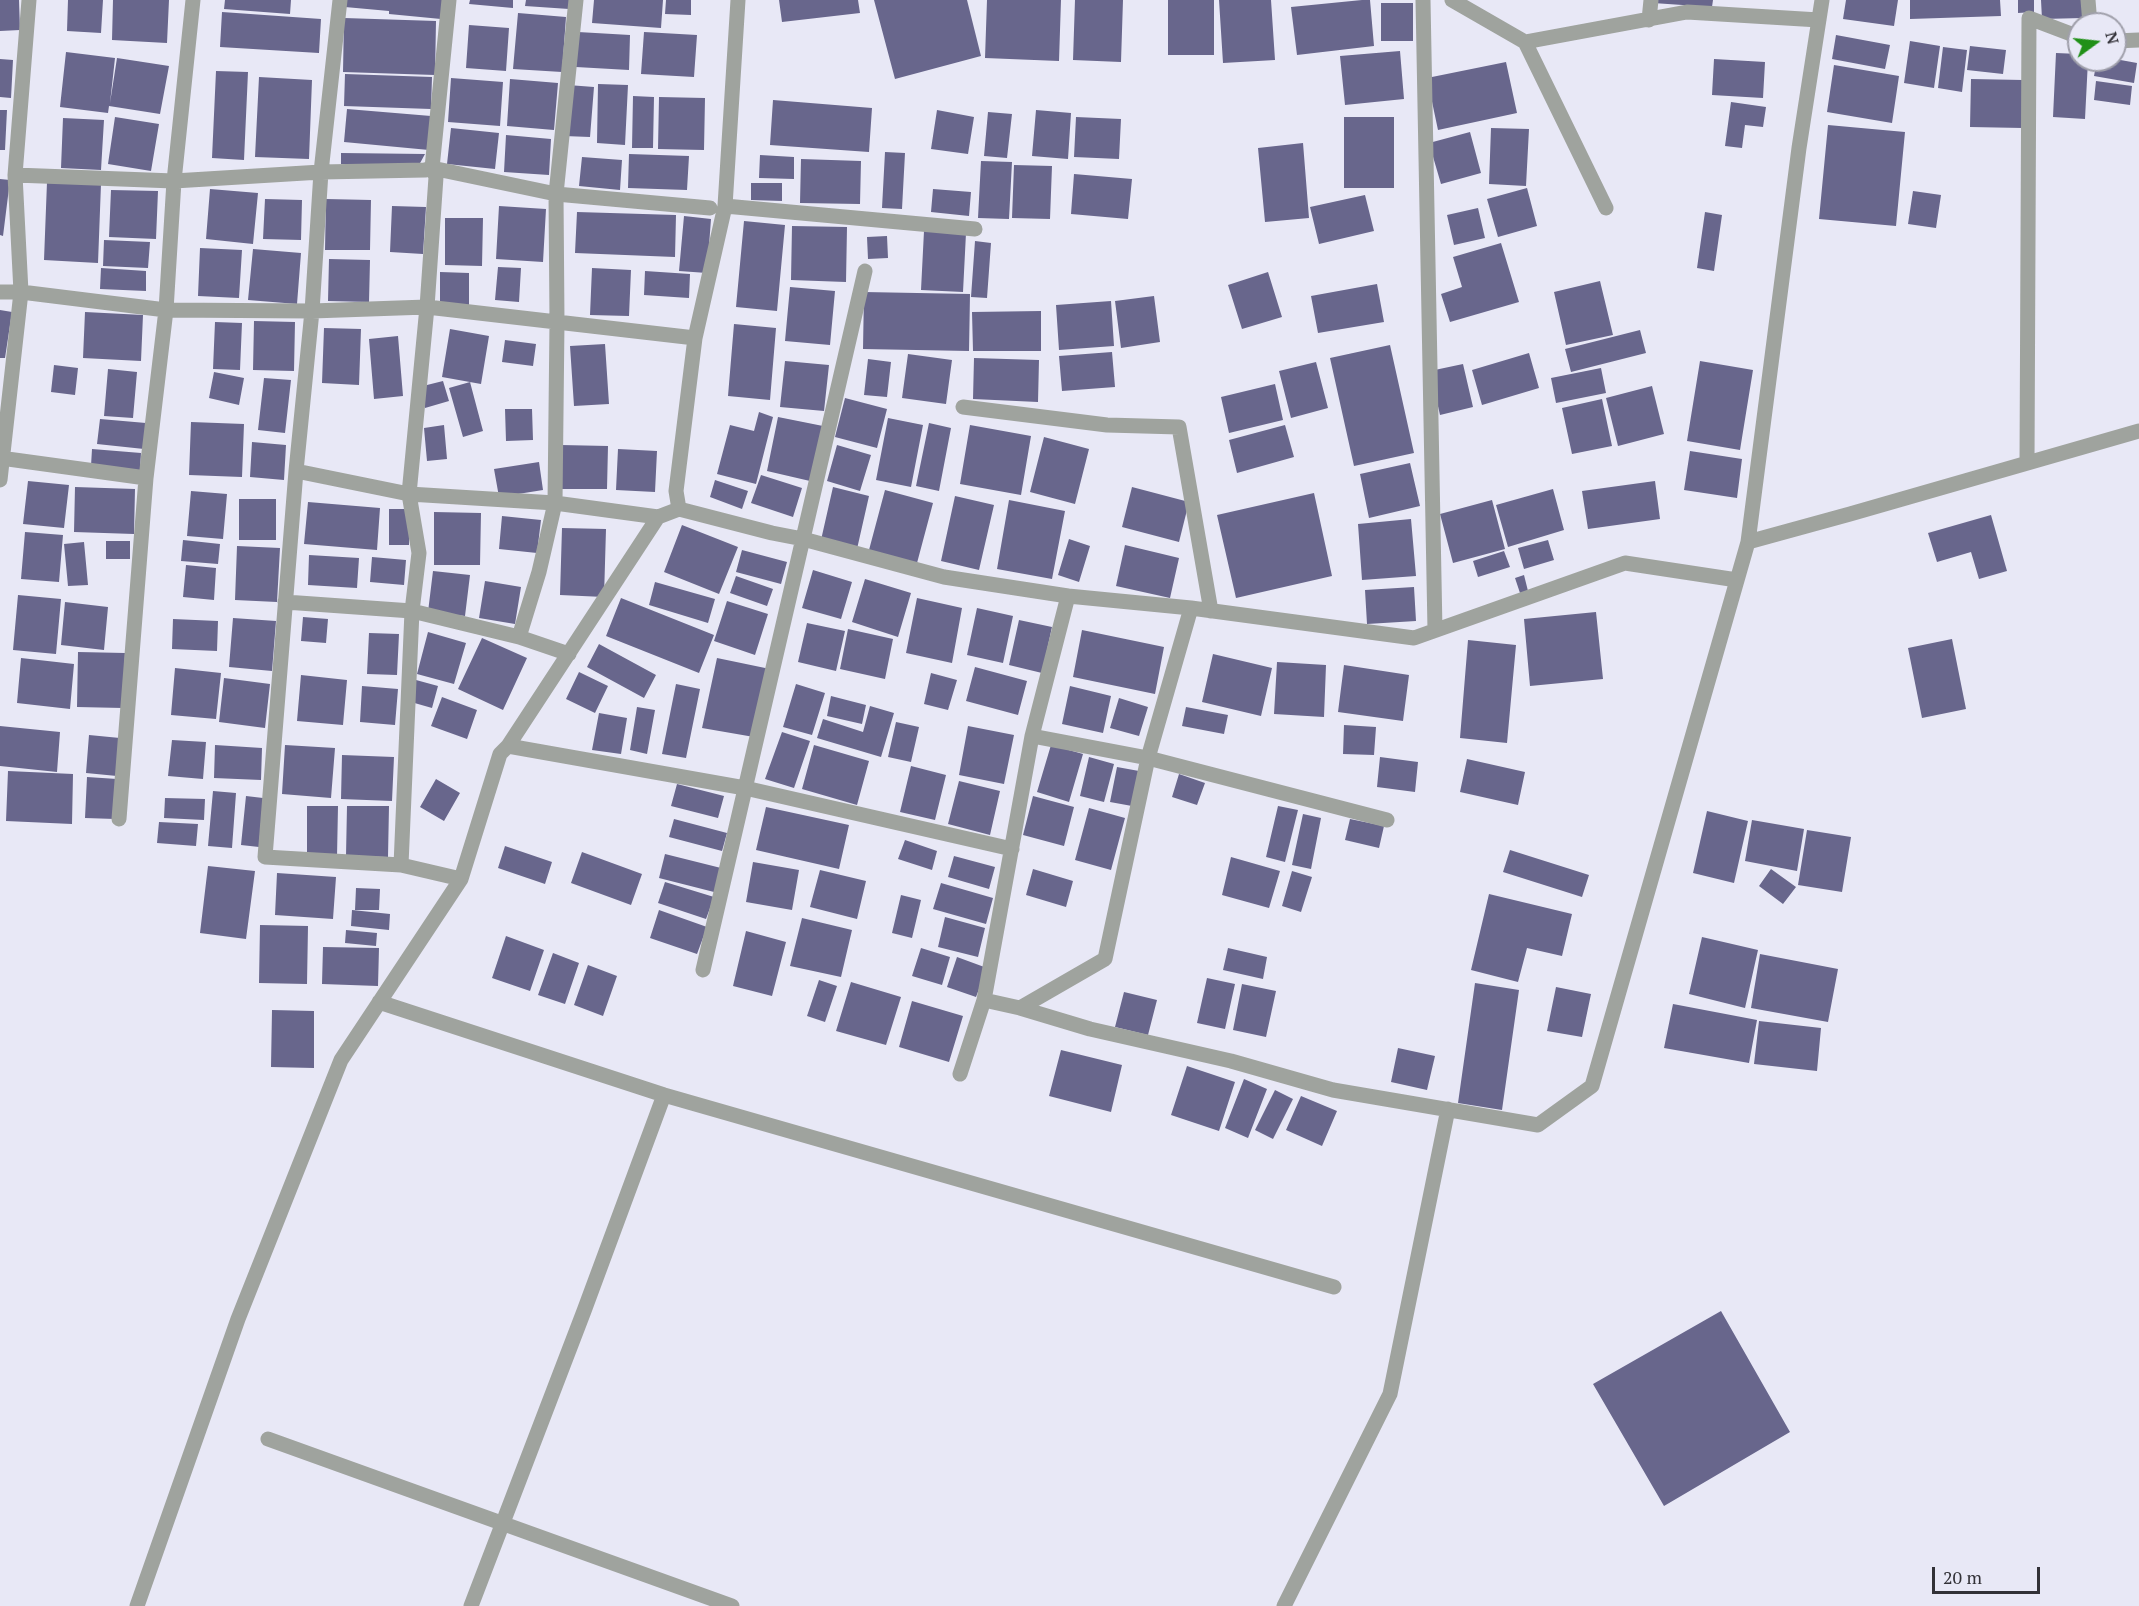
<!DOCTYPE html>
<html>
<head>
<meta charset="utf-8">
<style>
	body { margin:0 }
	#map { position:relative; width:2139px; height:1606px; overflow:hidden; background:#e8e8f6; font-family:"PT Serif",serif }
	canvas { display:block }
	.north { position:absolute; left:2067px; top:12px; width:60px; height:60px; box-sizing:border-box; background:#e8e8f6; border:2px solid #9f9faa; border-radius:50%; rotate:75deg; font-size:16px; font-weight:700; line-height:24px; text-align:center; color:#323137 }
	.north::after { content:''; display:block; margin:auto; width:21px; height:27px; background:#209017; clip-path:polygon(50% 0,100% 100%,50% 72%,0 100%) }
	.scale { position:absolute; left:1932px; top:1567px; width:108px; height:27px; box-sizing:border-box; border:3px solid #323137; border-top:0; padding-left:8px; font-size:18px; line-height:21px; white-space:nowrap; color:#323137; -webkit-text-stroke:4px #e8e8f6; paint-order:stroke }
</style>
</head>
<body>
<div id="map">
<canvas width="2139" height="1606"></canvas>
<div class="north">N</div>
<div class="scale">20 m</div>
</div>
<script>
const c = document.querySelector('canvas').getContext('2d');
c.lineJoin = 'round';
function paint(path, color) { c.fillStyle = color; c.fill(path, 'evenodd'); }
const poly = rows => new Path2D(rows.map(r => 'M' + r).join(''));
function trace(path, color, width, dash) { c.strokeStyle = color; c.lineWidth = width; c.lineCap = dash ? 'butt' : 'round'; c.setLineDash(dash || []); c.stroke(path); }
const building = poly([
	[0,0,19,0,20,30,0,31],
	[68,0,103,0,101,33,67,31],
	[113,0,169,0,167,43,112,40],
	[225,0,291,0,290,14,224,9],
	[346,0,443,0,441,19,389,14,389,11,345,7],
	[470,0,513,0,513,8,469,4],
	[526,0,570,0,569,9,525,6],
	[594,0,663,0,661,28,592,23],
	[666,0,691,0,691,15,665,14],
	[779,0,858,0,860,13,782,22],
	[874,0,967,0,981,56,895,79],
	[987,0,1061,0,1059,61,985,58],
	[1075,0,1123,0,1121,62,1073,60],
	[1168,0,1214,0,1214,55,1168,55],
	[1219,0,1271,0,1275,60,1223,63],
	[1362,0,1370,0,1374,46,1297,55,1291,7],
	[1653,0,1713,0,1712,7,1653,3],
	[1846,0,1898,0,1894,26,1843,19],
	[1910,0,2000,0,2001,16,1910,19],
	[2018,0,2034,0,2034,12,2018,13],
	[2041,0,2082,0,2083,18,2042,19],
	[1381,3,1413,3,1413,41,1381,41],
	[222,12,321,19,319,53,220,47],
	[518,13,566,17,562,72,513,69],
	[344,18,436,21,435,75,343,72],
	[469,25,509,28,506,71,466,68],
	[578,32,630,35,629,70,576,67],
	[644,32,697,35,694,77,641,74],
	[1836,35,1890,45,1885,69,1832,59],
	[1910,41,1940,46,1934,88,1904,83],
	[1970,46,2006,50,2003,74,1967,70],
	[1943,47,1967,50,1962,92,1938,88],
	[1400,51,1404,99,1345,105,1340,56],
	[66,52,115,58,110,103,117,58,169,66,160,114,109,106,108,113,60,107],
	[2056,53,2079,54,2079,60,2088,60,2085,119,2053,117],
	[0,59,13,60,11,98,0,97],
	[1714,59,1765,62,1763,98,1712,95],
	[2115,59,2137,63,2134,83,2094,76,2097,60],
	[1506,62,1517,113,1438,130,1427,78],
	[1834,65,1899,76,1892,123,1827,112],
	[216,71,248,72,244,160,212,158],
	[345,74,432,77,431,109,344,106],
	[259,77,312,80,309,159,255,157],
	[451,78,503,82,500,126,448,122],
	[510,79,558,83,554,130,507,126],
	[1971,79,2023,80,2023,128,1970,127],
	[2096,81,2132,86,2130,105,2094,100],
	[598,84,628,85,625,145,597,143],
	[568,85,594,87,590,137,564,136],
	[633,96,654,97,653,148,632,148],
	[659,97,705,98,704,150,658,149],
	[773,100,872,108,869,152,770,145],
	[1731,102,1766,107,1763,127,1745,125,1742,148,1725,146],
	[347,109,431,116,429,150,344,142],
	[0,110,7,110,5,150,0,150],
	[937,110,974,117,968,154,931,149],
	[1036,110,1071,113,1068,159,1032,156],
	[988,112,1012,114,1007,158,984,156],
	[115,117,159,124,151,171,108,164],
	[1076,117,1121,119,1119,159,1074,157],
	[1344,117,1394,117,1394,188,1344,188],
	[63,118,104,120,101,170,61,168],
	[1828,125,1905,132,1896,226,1819,219],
	[451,128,499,133,495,169,447,164],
	[1491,128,1529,129,1526,186,1489,184],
	[1470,132,1481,173,1441,184,1429,143],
	[506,135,551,139,549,175,504,172],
	[1303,143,1309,218,1265,222,1258,148],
	[885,152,905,153,902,209,882,208],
	[341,153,425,154,419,165,341,164],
	[629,154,689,156,687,190,628,188],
	[760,155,794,157,794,179,759,178],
	[582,157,622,160,620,190,579,186],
	[801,159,861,161,860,204,800,203],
	[981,161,1012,162,1009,219,978,218],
	[1014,165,1052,166,1050,219,1012,218],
	[1074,174,1132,179,1128,219,1071,214],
	[0,179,10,180,3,236,0,235],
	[47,182,101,184,98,263,44,260],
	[751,183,782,183,782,201,751,200],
	[1527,188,1537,226,1498,237,1487,199],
	[210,189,258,193,253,244,206,239],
	[933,189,971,192,969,216,931,212],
	[111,190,158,191,156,239,109,237],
	[1913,191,1941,195,1936,228,1908,224],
	[1365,195,1374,231,1319,244,1310,207],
	[265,199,302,200,301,240,263,239],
	[326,199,371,200,370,250,325,250],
	[392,206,426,207,423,254,390,252],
	[499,206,546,209,543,262,496,259],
	[1478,208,1485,238,1454,245,1447,215],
	[577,212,676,215,675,257,575,253],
	[1705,212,1722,215,1714,271,1697,268],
	[684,216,711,219,707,273,679,271],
	[445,218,483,218,482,266,445,265],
	[744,221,785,225,777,311,736,307],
	[792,226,847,227,846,282,791,280],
	[924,231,966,233,963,292,921,290],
	[887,236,888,258,868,259,867,237],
	[104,240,150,242,148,268,103,266],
	[975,241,991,243,987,298,971,297],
	[1501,243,1519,302,1450,322,1441,294,1462,287,1453,257],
	[200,248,242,250,239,298,198,296],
	[253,249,301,253,297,304,248,300],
	[329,259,370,260,369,302,328,301],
	[498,267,521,268,519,302,495,300],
	[101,268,146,271,146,291,100,289],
	[592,268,631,270,629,316,590,315],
	[645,271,690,274,689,298,644,295],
	[440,272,469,273,469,305,440,305],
	[1268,272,1282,317,1242,329,1228,285],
	[1600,281,1613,335,1566,345,1554,292],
	[1377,284,1384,322,1318,333,1311,296],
	[790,287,835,291,830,345,785,341],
	[864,292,970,294,969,351,863,349],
	[1154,296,1160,342,1121,348,1115,301],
	[1111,301,1114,346,1059,350,1056,305],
	[0,310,12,312,5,358,0,358],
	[1041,311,1041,351,973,351,972,312],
	[85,312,143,315,141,361,83,358],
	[254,321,295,322,294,371,253,370],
	[215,322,242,323,240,370,213,369],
	[734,324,776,328,770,400,728,396],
	[324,328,361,329,359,385,322,383],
	[450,329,489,336,481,384,442,377],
	[1640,330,1646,353,1571,372,1565,349],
	[398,336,403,396,374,399,369,339],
	[505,340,536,344,533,366,502,362],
	[605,344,609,404,574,406,570,346],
	[1390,345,1414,453,1354,466,1330,358],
	[1112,352,1115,387,1062,391,1059,356],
	[1529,353,1539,388,1482,405,1472,370],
	[908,354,952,360,946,404,902,398],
	[974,358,1039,360,1038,402,973,399],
	[868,359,891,362,887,397,864,395],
	[785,361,829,365,824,411,780,407],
	[1700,361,1753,370,1740,450,1687,441],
	[1316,362,1328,408,1291,418,1279,371],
	[1463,364,1473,407,1440,415,1430,371],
	[54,365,78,368,75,395,51,392],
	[1601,368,1606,393,1556,403,1551,378],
	[108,369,137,372,133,418,104,416],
	[214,372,244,378,239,405,209,398],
	[264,378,291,380,285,433,258,430],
	[443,381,449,401,425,408,419,387],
	[470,382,483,431,463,437,449,388],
	[1275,384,1283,420,1229,433,1221,397],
	[1652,386,1664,434,1618,446,1606,398],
	[845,398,887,409,877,448,835,437],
	[1602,399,1612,446,1572,454,1562,408],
	[505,409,532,409,533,440,506,441],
	[759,412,773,417,756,484,717,474,730,425,754,431],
	[778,417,823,426,810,481,767,471],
	[888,418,923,425,911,487,876,480],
	[100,419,146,423,144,449,97,444],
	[191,422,244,424,242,477,189,475],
	[929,423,951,428,939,491,916,486],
	[444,425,447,459,427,461,424,428],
	[970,425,1031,436,1021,495,960,484],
	[1285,425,1294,457,1237,473,1229,440],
	[1044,437,1089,449,1075,504,1030,492],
	[252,442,286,445,284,480,250,477],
	[561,445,608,446,607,489,561,489],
	[837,445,871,455,860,491,827,481],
	[92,449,141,453,140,471,91,466],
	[618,449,657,451,655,492,616,490],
	[1690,451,1742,459,1737,498,1684,490],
	[539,462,543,490,499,497,494,469],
	[1410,463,1420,506,1369,518,1360,474],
	[761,475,802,488,793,517,751,503],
	[715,480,748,491,742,509,710,497],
	[28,481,69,485,64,528,23,524],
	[1655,481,1660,519,1588,529,1582,491],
	[75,487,135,489,134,534,74,532],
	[833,487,869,496,857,549,821,540],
	[1132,487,1189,502,1179,542,1122,527],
	[1553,489,1564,530,1508,547,1496,505],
	[885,490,933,503,917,563,869,550],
	[191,491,227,494,223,539,187,536],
	[1314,493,1332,576,1236,598,1217,515],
	[955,496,994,505,979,570,941,561],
	[239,499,276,499,276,540,239,540],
	[1009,500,1065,511,1052,579,997,569],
	[1492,500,1505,549,1453,563,1440,514],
	[308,502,380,508,377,550,304,544],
	[389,509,409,509,409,545,389,545],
	[434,512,481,513,480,565,434,565],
	[1991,515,2007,571,1979,579,1971,552,1937,562,1928,533],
	[502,516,541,520,537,553,499,549],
	[1411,519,1416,576,1362,580,1358,524],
	[682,525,738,547,719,594,664,572],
	[562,528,606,529,604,597,560,595],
	[25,532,63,535,59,582,21,579],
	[1069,539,1090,546,1079,582,1058,575],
	[183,540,220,544,218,564,181,561],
	[1548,540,1554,560,1524,569,1518,548],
	[106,541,130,541,130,559,106,559],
	[84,542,88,585,68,586,64,544],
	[1125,545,1179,558,1170,598,1116,586],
	[237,546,280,548,277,602,235,600],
	[742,550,787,562,781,584,736,572],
	[1504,551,1510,567,1478,577,1473,561],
	[309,555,359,558,357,588,308,585],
	[372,557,406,560,404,585,370,582],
	[186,565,216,568,214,600,183,597],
	[813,570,852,582,841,619,802,608],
	[433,571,470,575,465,616,428,612],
	[1524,575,1528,591,1520,593,1515,578],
	[736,576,773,589,767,606,730,593],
	[865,579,911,593,898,637,852,622],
	[485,581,521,587,515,624,479,618],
	[655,582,715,599,708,623,649,605],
	[1414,587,1416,621,1367,624,1365,590],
	[18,595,61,599,56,654,13,650],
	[621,598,714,635,699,673,606,636],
	[917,598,962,608,952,663,906,653],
	[727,601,768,614,755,655,714,641],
	[65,602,108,607,104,650,61,645],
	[977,608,1013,616,1003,663,967,655],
	[1596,612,1603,679,1530,686,1524,619],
	[303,617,328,619,326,643,301,641],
	[233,618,276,621,272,671,229,667],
	[173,619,218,621,217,651,172,649],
	[1019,620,1052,627,1042,673,1009,665],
	[807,623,845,631,836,671,798,662],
	[848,629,893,639,885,679,840,669],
	[1082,630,1164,647,1155,694,1073,677],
	[428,632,466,643,454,684,417,674],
	[369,633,399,634,397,675,367,674],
	[482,638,527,658,503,710,458,689],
	[1952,639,1966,709,1922,718,1908,648],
	[1468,640,1516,645,1507,743,1460,738],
	[599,644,656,675,644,698,587,667],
	[78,652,125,653,123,708,77,707],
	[1213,654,1272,668,1261,716,1202,702],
	[21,658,74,664,70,709,17,703],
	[717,658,770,669,754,737,702,728],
	[1277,662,1326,665,1324,717,1274,714],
	[1344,665,1409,675,1403,721,1338,712],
	[975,667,1027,681,1018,715,966,701],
	[175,668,221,673,216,719,171,715],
	[579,672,608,686,595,713,566,699],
	[931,673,957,680,948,710,924,704],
	[301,675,347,680,343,725,297,721],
	[224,678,270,684,265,728,219,722],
	[416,680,438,686,432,708,411,702],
	[676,684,700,689,686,758,662,754],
	[796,684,825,693,812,735,783,727],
	[362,686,398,689,395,725,360,722],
	[1070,686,1111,696,1103,733,1062,724],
	[831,696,866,705,862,724,827,716],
	[442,697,477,710,467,739,431,726],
	[1119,698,1148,707,1139,736,1110,728],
	[870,706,894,713,881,757,817,738,823,719,863,732],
	[637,707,655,710,647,754,630,750],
	[1186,707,1228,715,1224,734,1182,726],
	[599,713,627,718,621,754,592,750],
	[896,722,919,727,911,762,888,757],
	[1344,725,1376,727,1374,755,1343,754],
	[0,726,60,732,57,772,0,766],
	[968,726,1014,735,1004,784,959,775],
	[782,732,810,741,794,788,765,779],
	[89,735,120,738,117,776,86,773],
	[172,740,206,742,203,779,168,776],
	[215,745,262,748,261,780,214,778],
	[285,745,335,748,331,798,282,794],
	[814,745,869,761,857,805,802,789],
	[1051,745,1083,754,1069,802,1037,792],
	[342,755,394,757,392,801,341,799],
	[1089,757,1114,764,1104,802,1080,796],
	[1380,757,1418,762,1415,792,1377,787],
	[1467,759,1525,772,1518,805,1460,792],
	[911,766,946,775,935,820,900,812],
	[1117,767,1139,771,1132,806,1110,802],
	[8,771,73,774,72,824,6,821],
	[1179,774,1205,783,1197,805,1172,797],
	[87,777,117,779,115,819,85,818],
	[436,779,460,793,444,821,420,807],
	[959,781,1000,791,990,835,948,824],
	[677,784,724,796,718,818,671,806],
	[213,791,236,793,232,848,208,846],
	[246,796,263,798,259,847,241,845],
	[1033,796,1074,807,1064,846,1023,835],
	[165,798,205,799,204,820,164,818],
	[307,806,338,806,337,857,307,857],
	[347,806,389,806,388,857,346,856],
	[1278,806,1298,810,1285,862,1266,857],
	[766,807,849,825,839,869,756,850],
	[1089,808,1125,818,1111,870,1075,860],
	[1707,811,1748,821,1734,883,1693,873],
	[1303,814,1321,818,1311,869,1292,865],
	[674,819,727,833,722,851,669,837],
	[1350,819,1384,826,1379,848,1345,840],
	[1752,820,1804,829,1797,871,1745,861],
	[159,822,198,824,196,846,157,843],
	[1807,830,1851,837,1842,892,1798,885],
	[905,840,937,851,932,870,898,859],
	[505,846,552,862,545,884,498,868],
	[1510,850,1589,875,1582,897,1503,872],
	[582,852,642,874,631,905,571,883],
	[665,854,721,868,714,892,659,878],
	[954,856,995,867,989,889,948,877],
	[1231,857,1280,871,1269,908,1222,895],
	[753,862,799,870,792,910,746,902],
	[208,866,255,871,246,939,200,933],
	[1033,869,1073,881,1066,907,1026,895],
	[1771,869,1796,887,1783,904,1759,886],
	[820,870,866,881,857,919,810,907],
	[1292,871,1312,877,1301,912,1282,906],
	[277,873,336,877,333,919,275,915],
	[665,882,714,897,706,919,658,903],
	[941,883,993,898,986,924,933,909],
	[356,888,380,889,379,910,355,910],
	[1489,894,1572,914,1562,956,1527,948,1518,982,1471,970],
	[901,895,921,900,912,938,892,933],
	[352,910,390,914,389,930,351,926],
	[659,910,707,927,697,954,650,938],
	[945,917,985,928,978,957,938,947],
	[802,918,852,930,841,977,790,966],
	[260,925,308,926,307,984,259,983],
	[346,930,377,933,376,946,345,943],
	[746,931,786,942,772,996,733,986],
	[506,936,544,950,530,991,492,978],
	[1702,937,1758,950,1745,1008,1689,994],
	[323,947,379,948,378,986,322,984],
	[921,948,950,957,942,985,912,976],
	[1228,948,1267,957,1263,979,1223,970],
	[553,953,579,963,565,1004,538,995],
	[1760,954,1838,969,1828,1022,1751,1008],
	[957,957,987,968,976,997,947,987],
	[588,965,617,976,603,1016,574,1005],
	[1207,978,1235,984,1225,1029,1197,1023],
	[819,980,837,986,825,1022,807,1016],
	[851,982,901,997,886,1045,836,1031],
	[1475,983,1519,990,1502,1110,1458,1103],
	[1242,984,1276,991,1266,1037,1233,1030],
	[1556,987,1591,994,1582,1037,1547,1031],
	[1124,992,1157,1000,1148,1035,1115,1027],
	[912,1001,963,1016,949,1062,899,1047],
	[1673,1004,1757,1020,1749,1063,1664,1048],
	[272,1010,314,1011,314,1068,271,1067],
	[1759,1021,1821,1028,1817,1071,1754,1064],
	[1398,1048,1435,1056,1427,1090,1391,1082],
	[1061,1050,1122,1065,1111,1112,1049,1096],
	[1187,1066,1235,1082,1219,1131,1171,1115],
	[1244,1079,1267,1089,1248,1138,1225,1128],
	[1275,1090,1293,1099,1273,1139,1255,1130],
	[1301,1096,1337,1111,1322,1146,1286,1130],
	[1721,1311,1790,1432,1664,1506,1593,1384]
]);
const street = poly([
	[340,0,321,172,312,311,296,471,265,857,401,865,461,879],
	[1423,0,1435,630],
	[1452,0,1525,42,1687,12,1819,20],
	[2088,0,2090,24],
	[1649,20,1651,0],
	[2115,41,2139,40],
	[1525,42,1606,208],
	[15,175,174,181,321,172,425,170,432,168,556,194,710,208],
	[725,206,975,229],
	[0,292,21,292,166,310,312,311,427,307,695,338],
	[963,407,1107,425,1179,427,1211,611],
	[0,458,146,478],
	[2027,463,2029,18,2079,37],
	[296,471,409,494,555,503,658,517],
	[0,480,21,292,15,175,29,0],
	[679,509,772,533,803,539,944,577,1068,596,1032,736,984,1000,960,1074],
	[1748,542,1799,148,1822,0],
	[1068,596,1191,608,1414,638,1625,563,1737,580],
	[285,602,412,611,519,637],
	[569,654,519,637,539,572,555,503,557,322,556,194,576,0],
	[1032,736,1148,758,1387,820],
	[508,746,745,788,1012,849],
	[119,819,146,478,166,310,174,181,193,0],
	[401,865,412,611,419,553,409,494,427,307,436,177,432,168,449,0],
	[703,970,865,271],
	[984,1000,1020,1008,1105,959,1148,758,1191,608],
	[379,1002,664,1095,1334,1287],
	[1020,1008,1090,1029,1231,1061,1333,1090,1538,1125,1592,1086,1748,542,1850,514,2139,431],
	[268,1439,732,1606],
	[137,1606,238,1319,341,1060,461,879,500,754,508,746,658,517,679,509,676,491,695,338,725,206,738,0],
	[471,1606,584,1311,664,1095],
	[1284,1606,1390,1394,1448,1109]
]);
paint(building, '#68668c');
trace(street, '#9fa39e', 15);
</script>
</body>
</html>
